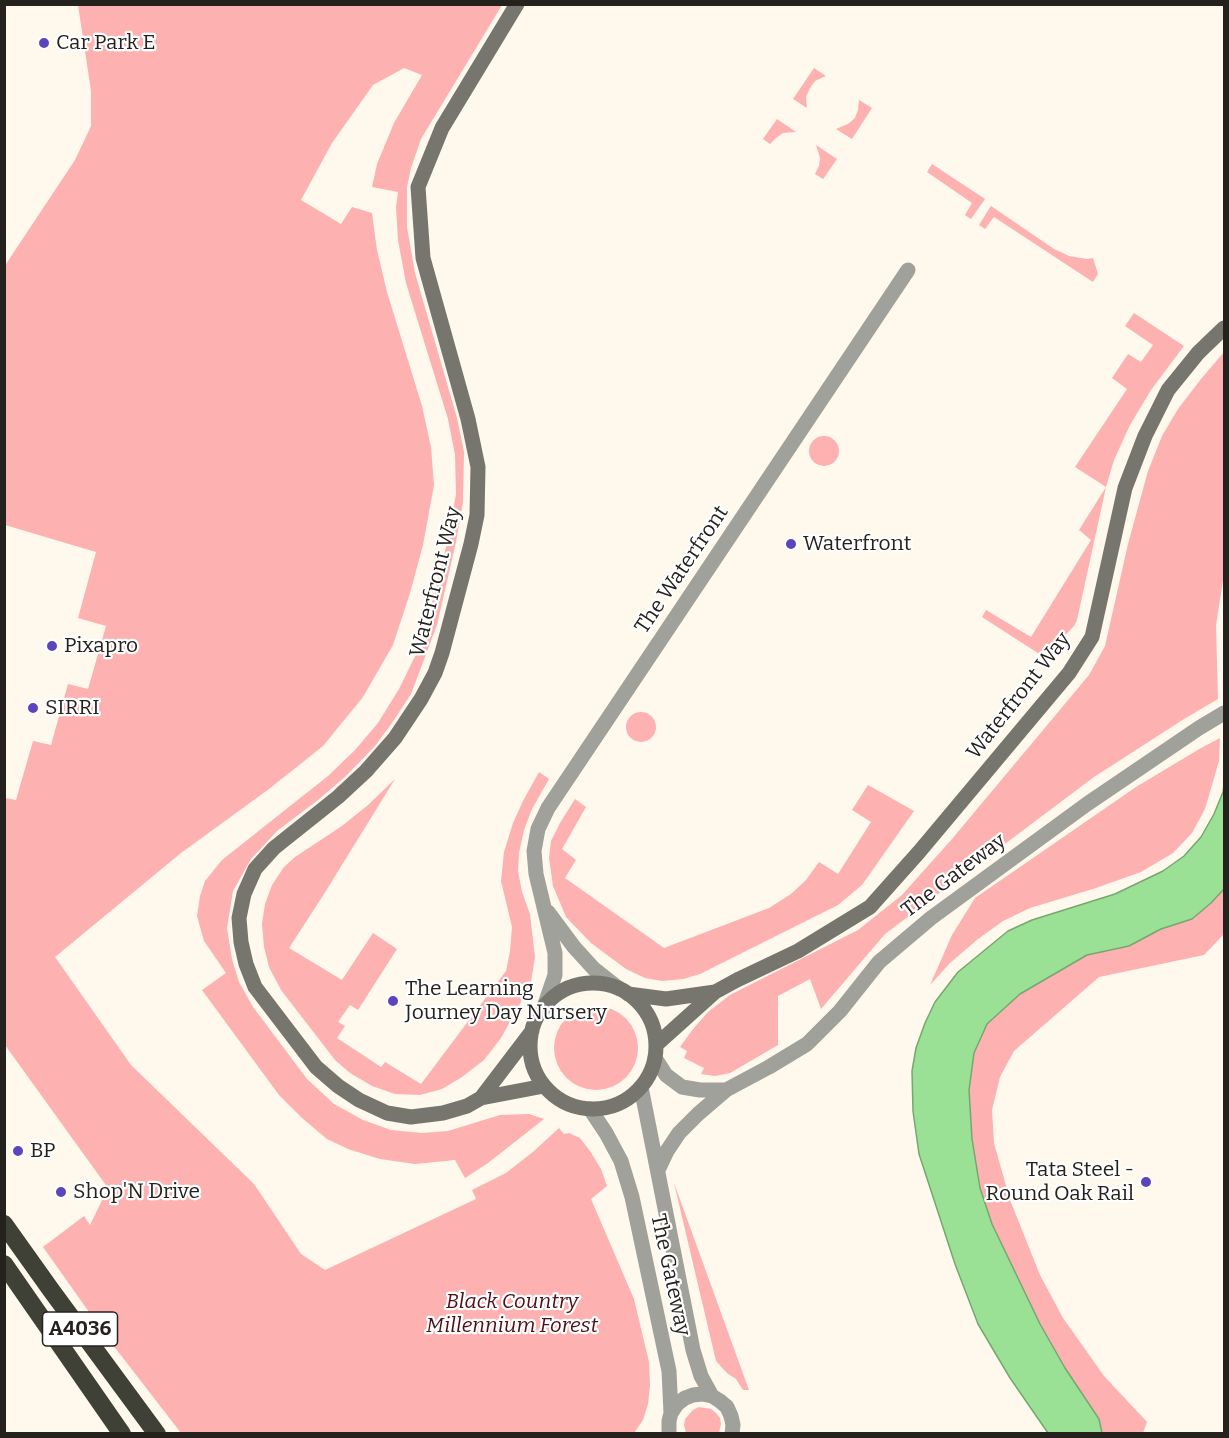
<!DOCTYPE html>
<html>
<head>
<meta charset="utf-8">
<style>
	body { margin:0 }
	#map { position:relative; width:1229px; height:1438px; overflow:hidden; background:#fff8ec; font-family:Bitter,serif }
	canvas { display:block }
	.frame { position:absolute; inset:0; border:6px solid #25221e; pointer-events:none }
</style>
</head>
<body>
<div id="map">
<canvas width="1229" height="1438"></canvas>
<div class="frame"></div>
</div>
<script>
const c = document.querySelector('canvas').getContext('2d');
c.lineJoin = 'round';
function paint(path, color) { c.fillStyle = color; c.fill(path, 'evenodd'); }
const poly = rows => new Path2D(rows.map(r => 'M' + r).join(''));
function trace(path, color, width, dash) { c.strokeStyle = color; c.lineWidth = width; c.lineCap = dash ? 'butt' : 'round'; c.setLineDash(dash || []); c.stroke(path); }
function label(font, color, halo, rows, align = 'center') {
  c.font = font + ' Bitter,serif'; c.lineWidth = 4.5; c.setLineDash([]); c.textBaseline = 'middle'; c.strokeStyle = halo; c.fillStyle = color; for (const [text, x, y, turn = 0] of rows) {
    c.save(); c.translate(x, y); c.rotate((+turn || 0) * Math.PI / 180); c.textAlign = isNaN(turn) ? turn : align; if (halo) c.strokeText(text, 0, 0); c.fillText(text, 0, 0); c.restore();
  }
}
const green = poly([
	[78,5,502,5,421,139,411,168,407,187,407,227,415,273,457,418,464,452,463,502,456,542,437,625,411,694,392,723,375,746,346,776,318,800,277,831,251,859,233,891,227,928,232,959,239,982,253,1007,307,1079,334,1104,363,1120,391,1130,422,1133,448,1131,500,1115,529,1114,544,1119,488,1163,465,1178,455,1160,415,1164,380,1159,348,1149,327,1139,302,1118,279,1095,202,990,226,973,204,941,197,916,200,896,205,881,222,860,328,776,355,750,378,723,399,689,420,646,435,592,448,539,456,494,455,455,448,419,406,283,398,240,396,207,398,192,372,187,377,164,394,123,422,75,404,68,373,85,332,143,301,200,341,224,352,207,372,213,377,250,387,292,422,406,431,447,434,485,423,545,410,593,393,645,363,697,323,746,269,789,181,853,55,957,131,1065,254,1184,301,1254,325,1270,476,1199,472,1190,506,1173,534,1151,559,1128,564,1134,569,1133,580,1138,590,1151,601,1169,607,1186,591,1199,634,1299,649,1362,650,1385,648,1404,643,1420,634,1433,181,1433,106,1336,43,1247,84,1216,90,1225,108,1188,5,1045,5,798,16,800,33,741,51,745,68,684,88,689,106,626,78,618,96,552,5,525,4,267,75,160,91,126,91,91],
	[814,68,826,76,815,81,810,88,806,97,807,108,793,99],
	[859,100,872,108,852,139,836,129,848,124,855,118,858,110],
	[777,119,796,132,783,133,776,138,770,144,763,139],
	[816,145,837,159,823,179,815,174,819,166,820,158],
	[932,164,985,199,971,219,965,215,972,203,927,172],
	[991,206,1054,249,1069,256,1087,259,1093,258,1098,274,1093,282,994,217,985,229,979,225],
	[1134,313,1184,346,1151,390,1130,425,1114,460,1106,487,1077,620,1074,626,1044,657,982,617,986,610,1031,637,1091,540,1079,530,1106,487,1075,467,1127,389,1112,378,1128,354,1141,362,1153,345,1125,326],
	[1224,352,1224,574,1216,625,1218,699,1184,719,1094,777,885,934,821,1009,810,979,778,996,778,1045,730,1073,715,1076,701,1074,704,1068,684,1058,687,1051,680,1047,693,1029,708,1012,730,995,858,930,902,895,952,839,1089,675,1105,646,1128,544,1148,471,1162,436,1178,409,1201,379],
	'809 451a15 15 0 1 1 30 0a15 15 0 1 1-30 0Z',
	'626 727a15 15 0 1 1 30 0a15 15 0 1 1-30 0Z',
	[1220,738,1219,761,1205,809,1192,833,1173,853,1141,872,1096,888,1030,908,1003,921,978,939,950,963,930,985,952,935,975,898,1136,787,1201,748],
	[539,772,549,779,532,809,524,830,519,853,518,871,522,892,530,914,535,957,531,982,520,1004,501,1038,484,1060,462,1077,442,1089,420,1095,395,1094,372,1086,350,1073,335,1060,281,990,269,967,264,947,262,924,265,904,272,885,284,867,295,857,342,826,368,805,395,779,324,894,289,948,342,980,373,933,397,949,358,1010,350,1005,338,1022,345,1026,337,1038,381,1067,385,1062,421,1084,506,971,510,951,512,927,501,881,504,852,513,823,523,801],
	[868,785,914,811,862,885,838,905,700,974,683,979,662,981,645,978,626,969,591,943,566,917,553,886,549,858,551,841,560,823,575,799,586,807,562,849,576,860,565,878,664,948,769,908,791,894,806,880,819,862,838,874,871,822,852,810],
	[1224,889,1224,934,1204,955,1099,977,1014,1051,1000,1077,992,1110,994,1143,1010,1200,1040,1275,1063,1318,1104,1376,1147,1422,1143,1433,1102,1433,1099,1418,1065,1368,1040,1324,992,1224,980,1188,972,1139,969,1090,974,1053,987,1024,1020,994,1087,955,1129,946,1161,929,1192,919,1211,903],
	'554 1048a42 42 0 1 1 84 0a42 42 0 1 1-84 0Z',
	[674,1183,749,1390,743,1390,736,1379,727,1373,716,1361],
	[699,1407,711,1409,716,1413,720,1418,721,1424,719,1433,686,1433,684,1425,685,1419,693,1410]
]);
const water = poly([
	[1224,785,1224,889,1211,903,1192,919,1161,929,1129,946,1087,955,1020,994,987,1024,974,1053,969,1090,972,1139,980,1188,992,1224,1040,1324,1065,1368,1099,1419,1102,1433,1048,1433,1010,1378,978,1324,955,1264,919,1154,913,1111,912,1071,916,1048,925,1023,935,1002,958,972,1008,931,1032,920,1115,894,1163,871,1184,856,1201,837,1214,814,1223,792,1224,785]
]);
const street = poly([
	[548,912,574,947,594,969,618,988],
	[543,1010,555,975,555,953,536,874,534,851,538,829,548,808,908,270],
	[655,1058,666,1075,682,1087,700,1090,726,1090],
	[641,1087,693,1350,701,1376,712,1396],
	[590,1109,606,1133,621,1161,632,1197,669,1371,671,1413],
	[658,1170,667,1151,679,1133,698,1114,726,1090,769,1067,807,1044,840,1011,879,962,931,918,1087,804,1199,728,1224,713],
	[669,1434,669,1421,671,1413,677,1404,685,1398,693,1395,702,1394,712,1396,720,1401,727,1407,731,1416,733,1425,732,1434]
]);
const secondary = poly([
	[517,4,442,128,418,187,423,258,468,419,478,467,477,515,471,544,442,653,435,673,421,699,395,738,366,771,338,797,274,848,255,869,244,894,239,918,241,942,246,964,255,987,316,1067,338,1086,359,1100,387,1113,411,1117,443,1113,467,1106,481,1098,544,1086],
	'530 1046a63 63 0 1 1 126 0a63 63 0 1 1-126 0Z',
	[628,994,666,999,715,992],
	[656,1045,715,992,737,980,798,951,870,907,919,852,1069,673,1092,637,1125,488,1145,436,1168,390,1198,353,1224,328],
	[481,1098,532,1031]
]);
const highway = poly([
	[4,1224,51,1290,157,1434],
	[4,1264,122,1434]
]);
const markers = [
	[44,43,6,"#5e44bc"],
	[791,544,6,"#5e44bc"],
	[52,646,6,"#5e44bc"],
	[33,708,6,"#5e44bc"],
	[393,1001,6,"#5e44bc"],
	[18,1151,6,"#5e44bc"],
	[1146,1182,6,"#5e44bc"],
	[61,1192,6,"#5e44bc"]
];
const shields = [
	[80,1329,75]
];
const shieldNames = [
	["A4036",80,1329]
];
const poiNames = [
	["Car Park E",56,43],
	["Waterfront",803,544],
	["Pixapro",64,646],
	["SIRRI",45,708],
	["The Learning",405,989],
	["Journey Day Nursery",405,1013],
	["BP",30,1151],
	["Tata Steel -",1134,1170,"right"],
	["Round Oak Rail",1134,1194,"right"],
	["Shop'N Drive",73,1192]
];
const streetNames = [
	["The Waterfront",682,570,-56],
	["Waterfront Way",436,582,-76],
	["Waterfront Way",1019,696,-52],
	["The Gateway",954,876,-37],
	["The Gateway",670,1275,78]
];
const parkNames = [
	["Black Country",512,1302],
	["Millennium Forest",512,1326]
];
paint(green, '#fdb1b0');
paint(water, '#9ae095');
trace(water, '#77a771', 1.5);
trace(street, '#a0a19b', 15);
trace(secondary, '#76766f', 15);
trace(highway, '#3f4036', 18);
for (const [x, y, r, color] of markers) { const dot = new Path2D(); dot.arc(x, y, r, 0, 2 * Math.PI); c.fillStyle = color; c.fill(dot); trace(dot, '#fff', 2); }
for (const [x, y, w] of shields) { const box = new Path2D(); box.roundRect(x - w / 2, y - 17, w, 34, 4.5); c.fillStyle = '#fff'; c.fill(box); trace(box, '#25221e', 1.5); }
label('bold 20px', '#25221e', null, shieldNames);
label('21px', '#25221e', '#fff', poiNames, 'left');
label('21px', '#25221e', '#fff', streetNames);
label('italic 21px', '#4e0f16', '#fff', parkNames);
</script>
</body>
</html>
